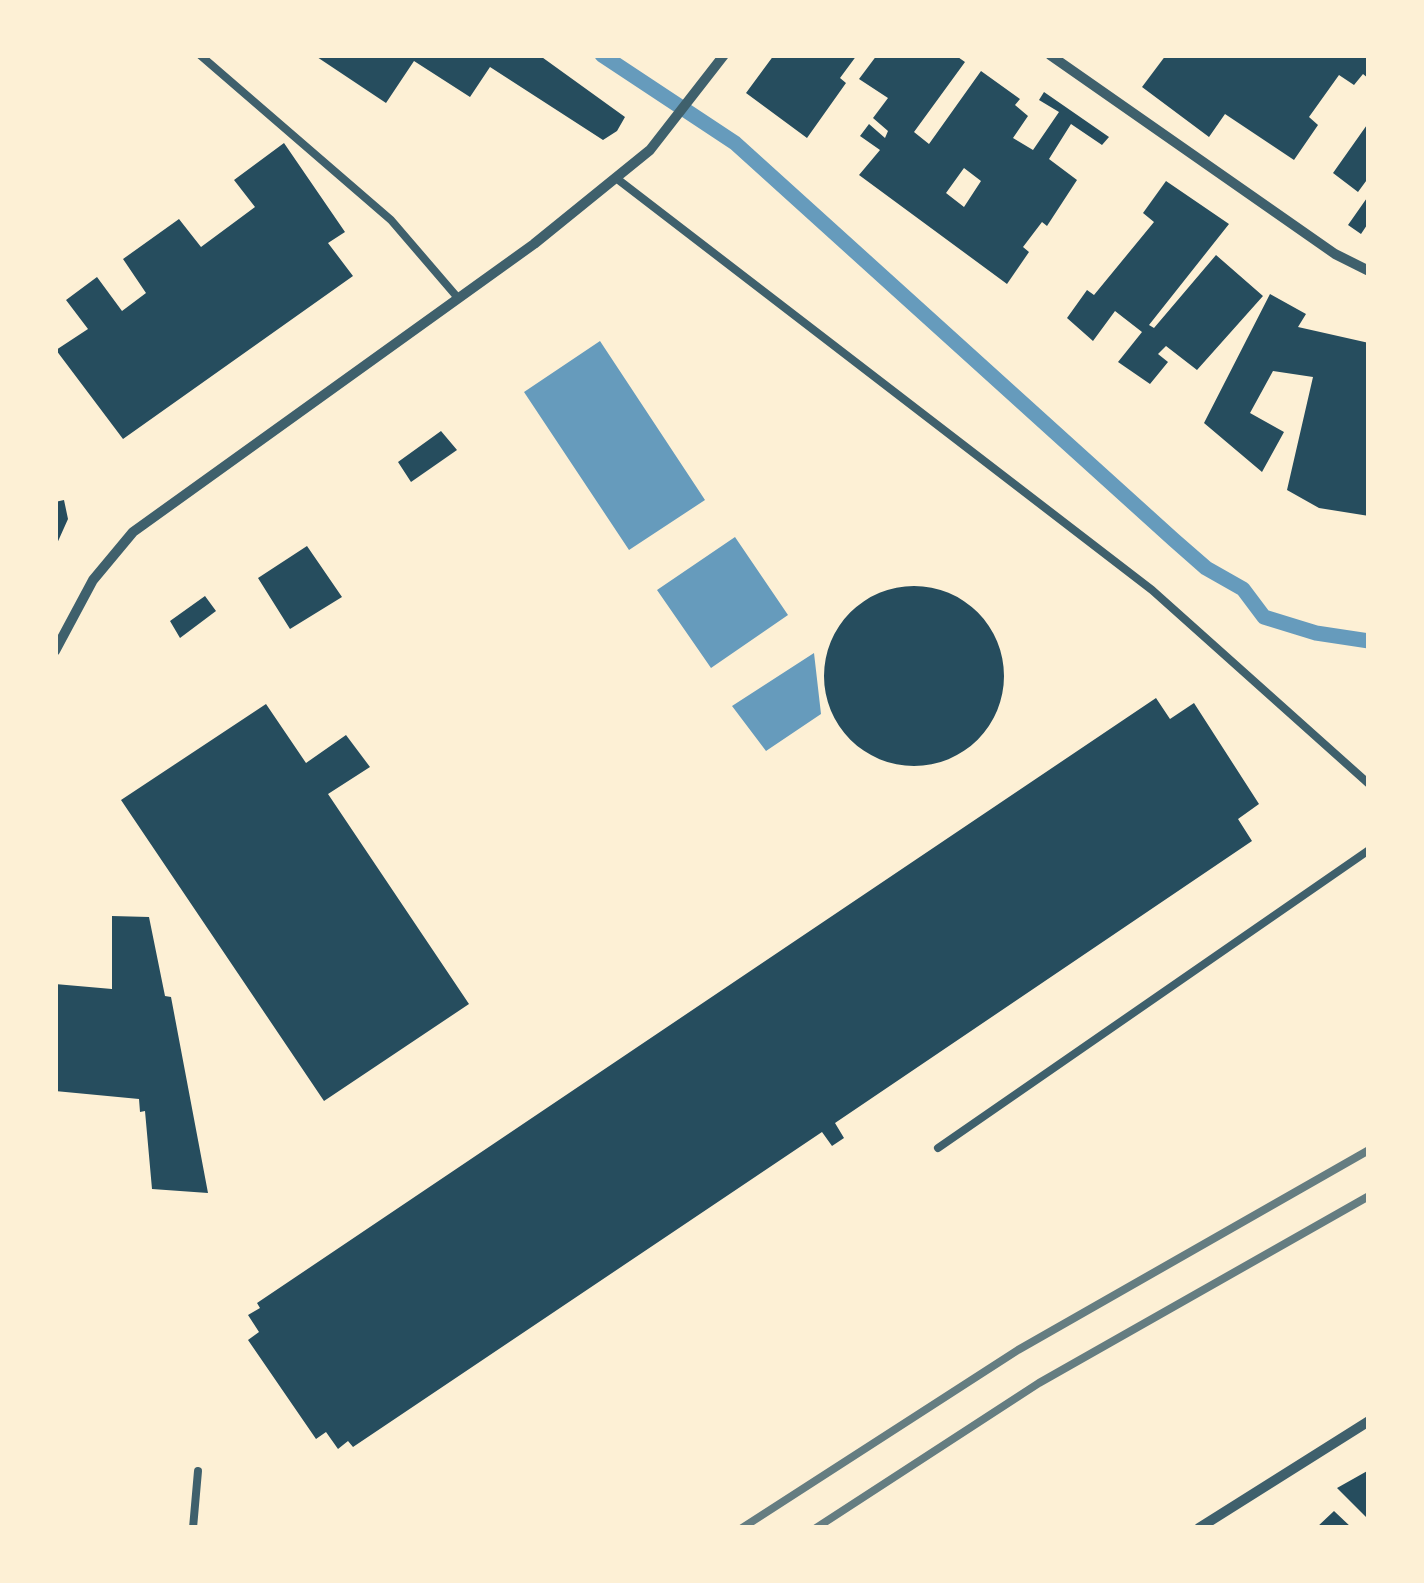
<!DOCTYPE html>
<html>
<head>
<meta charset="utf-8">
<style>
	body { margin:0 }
	#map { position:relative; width:1424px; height:1583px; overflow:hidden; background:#fdf0d5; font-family:Raleway,sans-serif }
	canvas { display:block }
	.frame { position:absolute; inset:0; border:58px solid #fdf0d5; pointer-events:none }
</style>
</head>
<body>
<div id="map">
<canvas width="1424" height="1583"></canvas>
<div class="frame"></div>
</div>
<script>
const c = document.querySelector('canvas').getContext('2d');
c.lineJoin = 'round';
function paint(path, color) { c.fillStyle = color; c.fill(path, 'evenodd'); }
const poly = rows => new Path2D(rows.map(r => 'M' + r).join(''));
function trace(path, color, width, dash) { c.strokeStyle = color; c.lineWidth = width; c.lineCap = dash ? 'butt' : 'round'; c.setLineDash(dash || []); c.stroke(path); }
const water = poly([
	[600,341,705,500,629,550,524,392],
	[735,537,788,615,711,668,657,590],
	[814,653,821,714,766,751,732,706]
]);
const stream = poly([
	[602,55,735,143,1174,540,1206,568,1243,589,1264,617,1316,633,1369,641]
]);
const building = poly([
	[314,55,539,55,625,117,617,131,603,140,490,67,470,97,414,61,386,103],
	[774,55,857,55,840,78,846,83,807,138,746,93],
	[877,55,955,55,965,62,914,132,929,144,981,71,1020,99,1015,105,1028,116,1013,138,1033,150,1059,112,1039,100,1044,92,1109,137,1102,145,1071,124,1049,159,1077,180,1047,226,1042,222,1023,247,1029,252,1007,284,859,175,880,150,860,136,869,124,885,138,888,131,873,118,888,98,859,79],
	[964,168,981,181,964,207,946,193],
	[1166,55,1369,55,1369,79,1363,74,1354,85,1339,75,1309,117,1318,125,1294,160,1225,114,1209,137,1142,87],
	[1369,122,1369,177,1358,192,1333,173],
	[284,143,345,232,328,243,353,276,123,439,56,350,88,329,66,300,97,277,122,311,146,293,123,259,179,219,201,247,255,207,234,180],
	[1166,181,1229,224,1149,325,1154,328,1216,255,1263,296,1197,370,1166,346,1158,354,1168,362,1150,384,1118,362,1142,332,1115,311,1093,341,1067,318,1087,290,1094,295,1154,222,1143,213],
	[1369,195,1369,222,1361,234,1348,225],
	[1270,294,1306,314,1298,327,1369,343,1369,516,1319,508,1287,490,1313,377,1273,371,1250,413,1284,432,1262,472,1204,423],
	[441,431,457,450,411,482,398,462],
	[64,500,68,519,55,548,55,502],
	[307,546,342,597,290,629,258,578],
	'824 676a90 90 0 1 1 180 0a90 90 0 1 1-180 0Z',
	[205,596,216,611,180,638,170,621],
	[1156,698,1170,719,1194,703,1259,804,1238,819,1252,841,835,1123,844,1138,832,1146,822,1132,353,1447,348,1441,338,1449,326,1432,316,1439,248,1340,259,1332,248,1315,260,1308,257,1303],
	[266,704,306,763,346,735,370,767,328,794,469,1004,324,1101,121,800],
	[112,916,149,917,165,996,171,997,208,1193,152,1189,145,1111,140,1112,139,1099,55,1091,55,984,112,989],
	[1369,1470,1369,1520,1337,1488],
	[1334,1511,1352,1528,1316,1528]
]);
const service = poly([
	[200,55,391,220,458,298],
	[616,178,1152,590,1369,784],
	[938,1148,1369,850],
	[193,1528,198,1471]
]);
const minor = poly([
	[1050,55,1335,254,1369,271],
	[55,651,93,580,133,532,534,244,650,150,724,55],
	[1199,1528,1369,1421]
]);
const rail = poly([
	[742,1528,1018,1350,1369,1150],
	[816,1528,1039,1383,1369,1196]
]);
paint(water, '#669bbc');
trace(stream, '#669bbc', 15);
paint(building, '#264d5e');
trace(service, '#3f606c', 8);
trace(minor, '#3f606c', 10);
trace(rail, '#657d81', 8);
</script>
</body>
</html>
